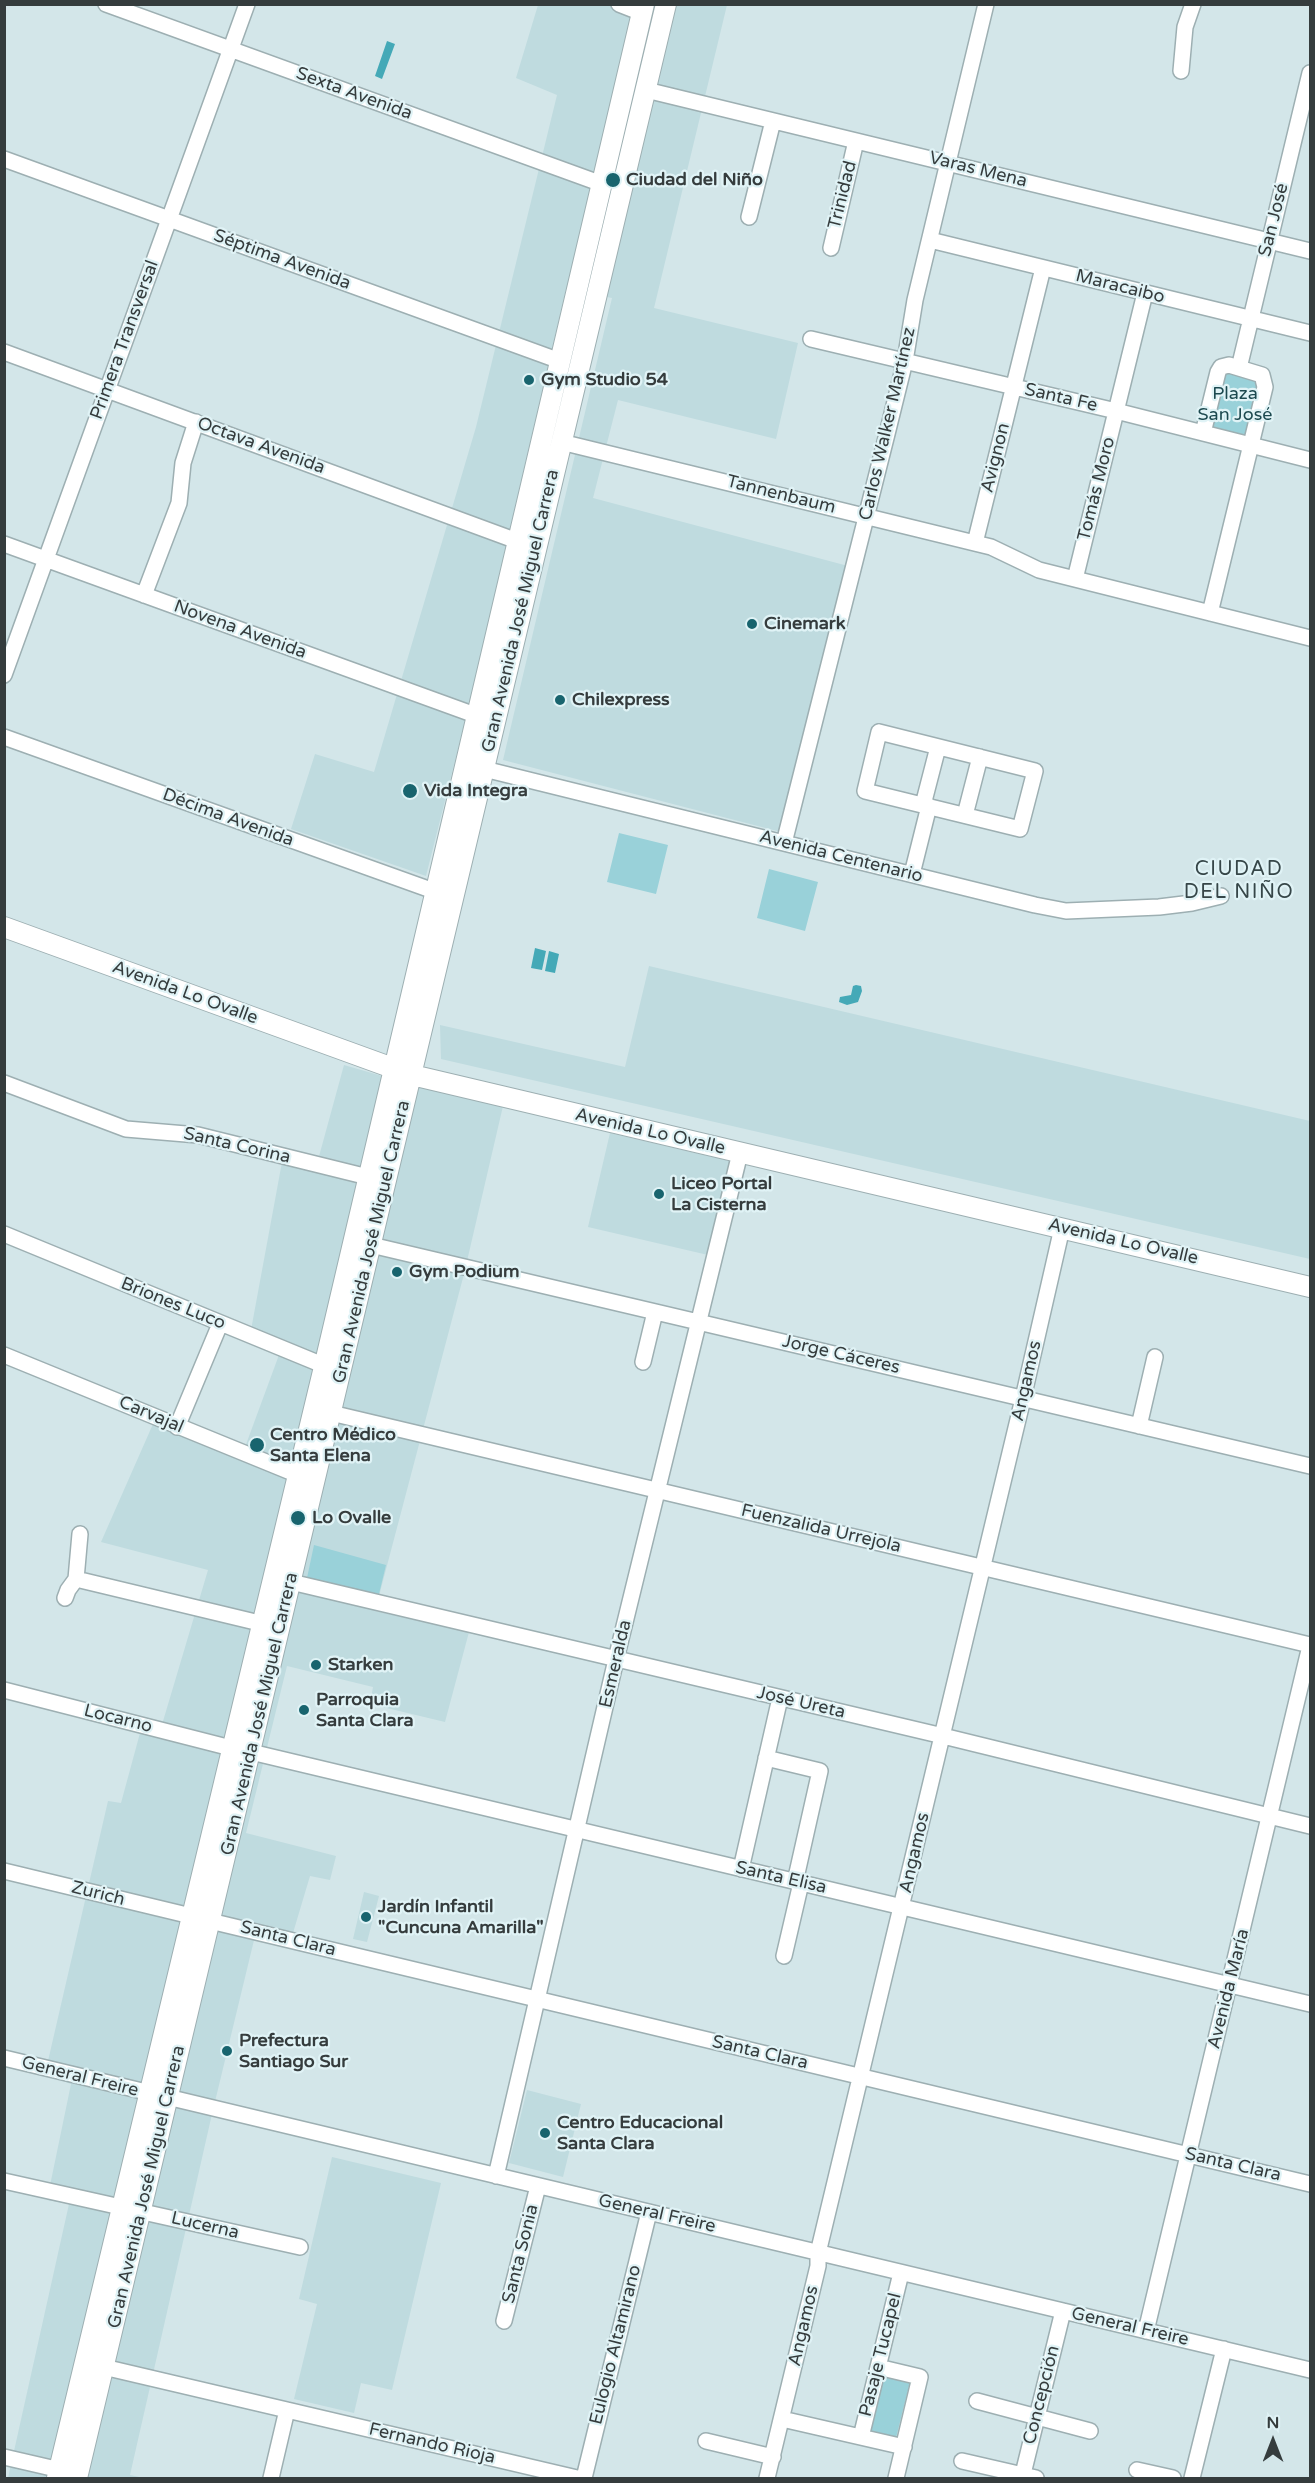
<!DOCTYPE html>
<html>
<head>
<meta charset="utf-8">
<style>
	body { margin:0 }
	#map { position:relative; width:1315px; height:2483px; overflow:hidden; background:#d3e6e9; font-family:"Varela Round",sans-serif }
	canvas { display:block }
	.frame { position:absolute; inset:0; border:6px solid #353c3d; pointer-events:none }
	.north { position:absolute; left:1243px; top:2411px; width:60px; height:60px; -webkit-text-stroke:4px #e0f3f6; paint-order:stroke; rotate:0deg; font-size:16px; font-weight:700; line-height:24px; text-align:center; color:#353c3d }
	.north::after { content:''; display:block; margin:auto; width:21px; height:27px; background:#353c3d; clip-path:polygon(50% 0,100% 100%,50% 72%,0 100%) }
</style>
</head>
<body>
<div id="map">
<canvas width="1315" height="2483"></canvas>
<div class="frame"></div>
<div class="north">N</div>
</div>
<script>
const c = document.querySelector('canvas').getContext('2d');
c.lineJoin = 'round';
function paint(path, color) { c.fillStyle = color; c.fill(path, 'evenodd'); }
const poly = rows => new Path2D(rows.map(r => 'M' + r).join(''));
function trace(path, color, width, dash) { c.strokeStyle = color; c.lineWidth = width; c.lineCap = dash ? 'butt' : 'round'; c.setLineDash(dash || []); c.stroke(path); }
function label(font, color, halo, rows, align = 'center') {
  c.font = font + ' "Varela Round",sans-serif'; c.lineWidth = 4.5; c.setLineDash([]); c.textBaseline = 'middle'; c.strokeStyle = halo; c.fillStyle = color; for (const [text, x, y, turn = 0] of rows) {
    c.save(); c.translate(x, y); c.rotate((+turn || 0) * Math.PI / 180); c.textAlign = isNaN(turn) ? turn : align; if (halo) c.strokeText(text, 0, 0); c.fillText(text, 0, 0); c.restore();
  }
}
const built = poly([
	[538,5,727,5,654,308,798,343,776,439,618,400,593,498,848,566,781,832,503,760,612,298,566,289,465,721,426,876,291,829,315,754,374,772,476,427,557,95,516,78],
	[649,966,1310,1121,1310,1259,441,1059,440,1025,625,1067],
	[344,1065,427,1089,503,1106,464,1274,375,1611,469,1632,445,1722,370,1704,373,1687,287,1666,246,1833,336,1856,330,1880,310,1876,290,1943,255,1936,212,2114,130,2475,144,2478,8,2478,69,2204,47,2200,71,2084,45,2074,108,1801,121,1803,140,1733,158,1738,208,1570,101,1542,153,1424,241,1458,283,1344,251,1330,282,1162,315,1171],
	[610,1133,730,1161,708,1255,588,1227],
	[364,1892,379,1896,367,1942,353,1939],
	[527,2090,581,2104,563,2177,509,2163],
	[332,2157,441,2183,392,2390,361,2383,354,2413,294,2399,317,2304,299,2299]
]);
const green = poly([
	[1226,372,1253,377,1259,383,1247,434,1244,436,1212,427],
	[619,833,668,845,656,894,607,882],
	[769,869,818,882,805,931,757,918],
	[314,1545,386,1565,379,1594,307,1578],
	[881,2375,910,2382,896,2438,868,2431]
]);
const water = poly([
	[387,41,395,44,382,79,375,76],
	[535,948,546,951,542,970,531,968],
	[549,951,559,954,555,973,545,971],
	[856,985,861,986,862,991,858,1002,847,1005,839,1002,840,997,851,995,853,986]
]);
const minor = poly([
	[106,4,602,184],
	[619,4,642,13],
	[1181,71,1185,27,1193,4],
	[646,90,1310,251],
	[4,159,560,361],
	[749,217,773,121],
	[930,240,1310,333],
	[831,248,856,141],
	[811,339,1116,411,1310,460],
	[4,352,517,541],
	[1239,368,1310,73],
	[1203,433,1218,372,1221,367,1229,365,1262,375,1265,387,1210,613],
	[561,442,991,547,1039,570,1310,638],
	[975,543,1043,268],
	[4,544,475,715],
	[1075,579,1145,293],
	[144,595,179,503,183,463,196,422],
	[4,675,247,4],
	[879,732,1035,771,1020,829,865,791,879,732],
	[4,737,445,895],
	[476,767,1035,905,1066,911,1159,907,1192,903,1221,896],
	[923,805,938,747],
	[965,815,980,757],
	[784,843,887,434,905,361,915,300,986,4],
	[912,874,929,806],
	[4,1083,126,1129,198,1135,368,1177],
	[4,1234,335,1370],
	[371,1245,1310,1466],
	[4,1355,298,1475],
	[643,1362,655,1312],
	[331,1413,1310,1645],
	[1139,1426,1155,1357],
	[177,1427,220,1324],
	[76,1579,272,1626],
	[291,1582,943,1736,1310,1826],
	[65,1598,68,1590,76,1579,80,1534],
	[4,1690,231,1748],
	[251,1752,1310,2004],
	[766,1758,820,1771,795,1882],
	[741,1869,780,1698],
	[4,1871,191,1916],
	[210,1921,1310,2184],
	[784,1956,801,1883],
	[4,2058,1310,2370],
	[496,2176,618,1651,740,1153],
	[4,2181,300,2247],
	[504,2321,538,2186],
	[1146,2331,1310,1646],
	[95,2365,577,2478],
	[878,2367,920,2377,896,2478],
	[977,2401,1090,2431],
	[782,2419,904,2447],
	[861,2437,901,2273],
	[706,2441,773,2457],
	[4,2457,69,2472],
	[962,2461,1036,2478],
	[1137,2470,1173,2478],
	[271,2478,287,2410],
	[584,2478,649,2212],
	[767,2478,818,2266,818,2253,1021,1407,1062,1228],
	[1022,2478,1063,2311],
	[1192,2478,1224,2349]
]);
const major = poly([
	[4,927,412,1075,1310,1287],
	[57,2478,324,1367,644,4],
	[77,2478,666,4]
]);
const markers = [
	[613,180,8,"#18646e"],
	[529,380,6,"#18646e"],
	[752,624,6,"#18646e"],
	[560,700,6,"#18646e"],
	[410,791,8,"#18646e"],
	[659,1194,6,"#18646e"],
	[397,1272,6,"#18646e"],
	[257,1445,8,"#18646e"],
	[298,1518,8,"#18646e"],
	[316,1665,6,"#18646e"],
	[304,1710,6,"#18646e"],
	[366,1917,6,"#18646e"],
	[227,2051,6,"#18646e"],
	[545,2133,6,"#18646e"]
];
const streetNames = [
	["Sexta Avenida",354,94,20],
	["Varas Mena",978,170,14],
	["Trinidad",843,195,-76],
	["San José",1274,220,-76],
	["Séptima Avenida",282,260,20],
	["Maracaibo",1120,287,14],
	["Primera Transversal",125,340,-70],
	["Santa Fe",1061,398,13],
	["Carlos Walker Martínez",888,424,-77],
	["Octava Avenida",261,446,20],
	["Avignon",996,458,-76],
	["Tomás Moro",1097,489,-76],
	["Tannenbaum",781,495,14],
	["Gran Avenida José Miguel Carrera",521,611,-77],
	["Novena Avenida",240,630,20],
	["Décima Avenida",228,818,20],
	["Avenida Centenario",841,857,14],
	["Avenida Lo Ovalle",185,993,20],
	["Avenida Lo Ovalle",650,1132,13],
	["Santa Corina",237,1146,13],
	["Gran Avenida José Miguel Carrera",372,1242,-77],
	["Avenida Lo Ovalle",1123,1242,13],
	["Briones Luco",173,1304,22],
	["Jorge Cáceres",841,1355,13],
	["Angamos",1027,1381,-77],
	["Carvajal",151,1415,23],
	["Fuenzalida Urrejola",821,1529,13],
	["Esmeralda",616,1664,-77],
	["José Ureta",801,1703,13],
	["Gran Avenida José Miguel Carrera",260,1714,-77],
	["Locarno",118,1719,14],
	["Angamos",915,1853,-77],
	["Santa Elisa",781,1878,13],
	["Zurich",98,1894,14],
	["Santa Clara",288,1939,14],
	["Avenida María",1229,1989,-76],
	["Santa Clara",760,2053,13],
	["General Freire",80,2077,14],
	["Santa Clara",1233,2165,13],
	["Gran Avenida José Miguel Carrera",147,2187,-77],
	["General Freire",657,2214,13],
	["Lucerna",205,2226,13],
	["Santa Sonia",521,2254,-76],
	["Angamos",804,2326,-77],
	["General Freire",1130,2327,13],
	["Eulogio Altamirano",616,2345,-76],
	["Pasaje Tucapel",881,2355,-76],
	["Concepción",1042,2395,-76],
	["Fernando Rioja",432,2444,13]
];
const poiNames = [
	["Ciudad del Niño",626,180],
	["Gym Studio 54",541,380],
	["Cinemark",764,624],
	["Chilexpress",572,700],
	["Vida Integra",424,791],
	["Liceo Portal",671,1184],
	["La Cisterna",671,1205],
	["Gym Podium",409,1272],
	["Centro Médico",270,1435],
	["Santa Elena",270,1456],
	["Lo Ovalle",312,1518],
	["Starken",328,1665],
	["Parroquia",316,1700],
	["Santa Clara",316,1721],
	["Jardín Infantil",378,1907],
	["\"Cuncuna Amarilla\"",378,1928],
	["Prefectura",239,2041],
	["Santiago Sur",239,2062],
	["Centro Educacional",557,2123],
	["Santa Clara",557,2144]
];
const parkNames = [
	["Plaza",1235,394],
	["San José",1235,415]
];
const neighbourhoodNames = [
	["CIUDAD",1239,870],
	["DEL NIÑO",1239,893]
];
paint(built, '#bfdbdf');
paint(green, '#99d1d9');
paint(water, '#44a9b7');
trace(minor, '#9dafb2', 18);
trace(major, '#9dafb2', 22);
trace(minor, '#fff', 15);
trace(major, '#fff', 20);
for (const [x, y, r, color] of markers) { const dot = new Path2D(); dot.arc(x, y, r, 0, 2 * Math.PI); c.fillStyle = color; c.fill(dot); trace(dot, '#e0f3f6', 2); }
label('18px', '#353c3d', '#e0f3f6', streetNames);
label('bold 18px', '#353c3d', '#e0f3f6', poiNames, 'left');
label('18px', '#1c494f', '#e0f3f6', parkNames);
c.letterSpacing = '1.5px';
label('20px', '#364648', '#e0f3f6', neighbourhoodNames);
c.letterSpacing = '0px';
</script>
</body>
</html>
